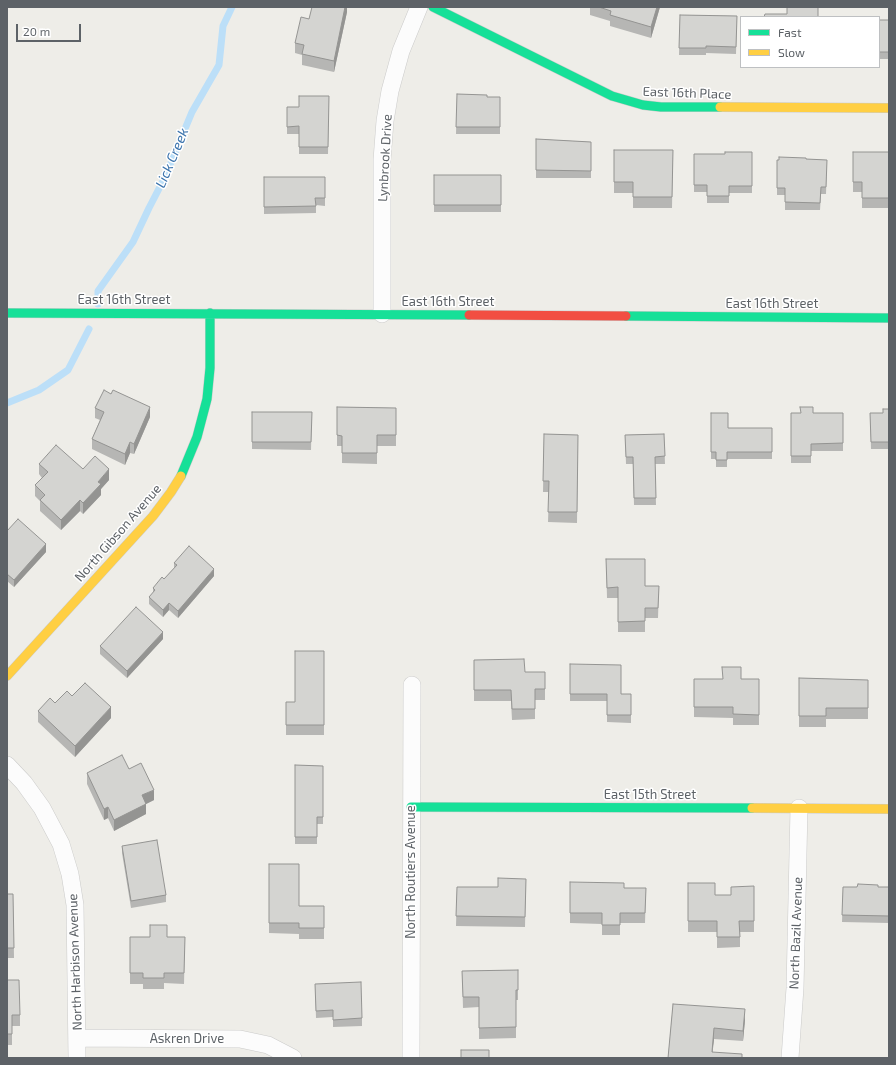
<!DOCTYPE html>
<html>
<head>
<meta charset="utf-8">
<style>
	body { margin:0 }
	#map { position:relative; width:896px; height:1065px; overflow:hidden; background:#eeede8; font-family:"Exo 2",sans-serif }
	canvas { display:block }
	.frame { position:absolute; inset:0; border:8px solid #5d6267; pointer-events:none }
	.legend { position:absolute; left:740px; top:16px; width:140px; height:52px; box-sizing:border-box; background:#fff; border:1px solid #bec0c2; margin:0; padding:5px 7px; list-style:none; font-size:12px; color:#5d6267 }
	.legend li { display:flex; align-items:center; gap:8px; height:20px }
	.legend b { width:20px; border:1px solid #bec0c2 }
	.scale { position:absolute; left:16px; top:24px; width:65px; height:18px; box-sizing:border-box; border:2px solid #5d6267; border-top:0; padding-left:5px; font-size:12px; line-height:14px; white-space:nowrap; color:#5d6267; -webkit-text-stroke:3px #fff; paint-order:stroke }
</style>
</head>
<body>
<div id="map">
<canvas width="896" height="1065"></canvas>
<div class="frame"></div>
<ul class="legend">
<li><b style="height:5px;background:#16e098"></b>Fast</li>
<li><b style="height:5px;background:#ffcf43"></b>Slow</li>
</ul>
<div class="scale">20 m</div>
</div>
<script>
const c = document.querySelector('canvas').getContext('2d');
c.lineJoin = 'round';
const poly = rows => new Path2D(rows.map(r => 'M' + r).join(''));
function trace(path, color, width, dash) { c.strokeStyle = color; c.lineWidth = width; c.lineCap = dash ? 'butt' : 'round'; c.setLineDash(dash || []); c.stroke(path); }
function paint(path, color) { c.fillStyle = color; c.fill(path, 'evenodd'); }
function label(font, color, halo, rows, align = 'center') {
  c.font = font + ' "Exo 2",sans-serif'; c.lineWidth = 3; c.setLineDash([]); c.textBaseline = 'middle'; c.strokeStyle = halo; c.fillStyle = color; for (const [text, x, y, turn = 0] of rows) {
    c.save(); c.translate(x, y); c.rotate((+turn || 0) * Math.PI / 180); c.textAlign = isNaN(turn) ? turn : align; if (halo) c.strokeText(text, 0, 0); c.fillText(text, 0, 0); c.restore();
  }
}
const stream = poly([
	[98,304,98,291,133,242,149,208,165,177,192,112,219,65,223,26,232,7],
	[7,403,39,390,68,370,89,329]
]);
const street = poly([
	[382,314,382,160,385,121,390,91,401,51,419,7],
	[7,765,24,783,42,808,61,844,70,874,75,905,77,1058],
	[77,1038,240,1039,268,1045,293,1058],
	[411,1058,412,685],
	[790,1058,795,988,799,808]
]);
const fast = poly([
	[433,7,612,96,643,105,661,107,720,107],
	[7,313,469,315],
	[626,316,889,318],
	[181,476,197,437,207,399,210,368,210,313],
	[411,807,752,808]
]);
const slow = poly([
	[720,107,889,108],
	[7,676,153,516,171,492,181,476],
	[752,808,889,809]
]);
const jam = poly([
	[469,315,626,316]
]);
const wall = poly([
	[347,7,347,12,334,72,302,65,302,55,295,53,295,43,309,19],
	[590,7,660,7,651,38,610,26,610,21,590,15],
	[680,15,737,16,736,54,706,53,706,55,679,55],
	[879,20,889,20,889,59,879,59],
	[457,94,487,97,500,97,500,134,456,134],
	[329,96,328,154,299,154,299,134,287,134,287,107,299,107],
	[536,139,591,142,591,178,536,178],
	[614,150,673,150,672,208,633,208,633,193,614,193],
	[752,152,752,193,729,193,729,203,707,203,707,192,694,192,694,154,725,154],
	[853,152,889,152,889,208,862,208,862,192,853,192],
	[806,159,827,160,826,194,821,194,820,210,785,210,785,195,777,195,777,160],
	[434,175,501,175,501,212,434,212],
	[264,177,325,177,325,206,316,205,316,213,264,214],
	[337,407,396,408,396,446,377,446,377,464,342,463,342,446,337,446],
	[95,408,150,417,134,454,130,453,125,465,92,449,92,439,100,420,95,418],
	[889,409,889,449,871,449,870,413,883,413],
	[252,412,312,412,311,450,252,449],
	[711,413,728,428,772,428,772,459,727,459,727,467,716,467,716,459,711,459],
	[791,413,843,413,843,451,811,451,811,463,791,463],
	[544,434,578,435,577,523,548,522,549,492,543,492],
	[664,434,665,464,655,464,656,505,634,505,633,464,626,464,625,435],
	[39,464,83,469,109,480,101,489,101,495,83,514,80,511,61,530,40,511,40,501,35,496,35,485,42,478,39,474],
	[7,531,46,552,14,587,7,581],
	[606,559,645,586,659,586,658,618,645,618,645,632,618,632,618,598,607,598],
	[174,563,214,576,178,618,169,610,163,617,149,604,149,597,153,593,153,588,164,579,174,568],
	[163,639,127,678,100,654,100,646],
	[324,651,324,735,286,735,286,702,295,702],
	[474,660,525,672,545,672,545,700,535,700,535,719,512,720,511,701,474,701],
	[570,664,621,694,631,694,631,723,607,722,607,701,570,701],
	[799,678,868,680,868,719,826,719,826,727,799,727],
	[694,679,759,679,759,725,733,725,733,718,694,717],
	[72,696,111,718,75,757,38,722,38,711],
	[295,765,323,766,323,824,317,824,317,844,295,844],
	[129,769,154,800,146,804,146,814,114,831,108,818,104,820,87,784,87,773],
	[122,846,166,895,166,902,131,908,122,853],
	[269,864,299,906,324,906,324,939,299,939,299,934,269,933],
	[526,879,525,927,456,926,457,887,498,887],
	[570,882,624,888,646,888,645,923,620,923,620,935,602,935,602,924,570,923],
	[688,883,715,895,731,895,754,886,754,932,740,932,740,947,717,948,717,932,688,932],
	[843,887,889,887,889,923,842,922],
	[7,894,13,894,14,958,7,958],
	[130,937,185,937,184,984,164,983,164,989,143,989,143,984,130,984],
	[518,970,518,1000,516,1000,516,1038,479,1039,479,1007,463,1008,462,971],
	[7,980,20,1015,20,1026,12,1026,12,1045,7,1045],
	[315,984,362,1018,362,1026,333,1027,333,1017,316,1018],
	[673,1004,745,1020,743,1041,714,1039,712,1052,742,1058,668,1058]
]);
const shadedWall = poly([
	[345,7,347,7,347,12,334,72,334,61],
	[657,7,660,7,651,38,651,27],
	[150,407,150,417,134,454,134,444],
	[130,442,130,453,125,465,125,454],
	[109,469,109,480,101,489,101,495,83,514,83,503,98,482],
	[80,500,80,511,61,530,61,520],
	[46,544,46,552,14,587,14,580],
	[214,569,214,576,178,618,178,611],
	[169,603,169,610,163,617,163,610],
	[163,632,163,639,127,678,127,671],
	[111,707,111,718,75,757,75,746],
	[154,790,154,800,146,804,146,814,114,831,114,820,142,795],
	[108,807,108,818,104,820,104,809],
	[745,1009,745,1020,743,1041,743,1031],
	[714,1028,714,1039,712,1058,712,1052]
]);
const building = poly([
	[312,7,345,7,334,61,302,54,304,45,295,43,301,17,309,19,312,7],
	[599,7,657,7,651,27,610,15,611,11,599,7],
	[787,7,818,7,818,17,764,17,765,14,787,14,787,7],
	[680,15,737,16,736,47,706,46,706,48,679,48,680,15],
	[879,20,889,20,889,52,879,52,879,20],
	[457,94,487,95,487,97,500,97,500,127,456,127,457,94],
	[299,96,329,96,328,147,299,147,299,126,287,127,287,107,299,107,299,96],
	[536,139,591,142,591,171,536,170,536,139],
	[614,150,673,150,672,197,633,197,633,182,614,182,614,150],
	[725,152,752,152,752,186,729,186,729,196,707,196,707,185,694,185,694,154,725,154,725,152],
	[853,152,889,152,889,198,862,198,862,182,853,182,853,152],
	[779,157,806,158,806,159,827,160,826,187,821,187,820,203,785,202,785,188,777,188,777,160,779,160,779,157],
	[434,175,501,175,501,205,434,205,434,175],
	[264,177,325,177,325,198,315,198,316,206,264,207,264,177],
	[104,390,111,394,113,390,150,407,134,444,130,442,125,454,92,439,104,412,95,408,104,390],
	[337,407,396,408,396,435,377,435,377,453,342,453,342,436,337,435,337,407],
	[800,407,813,407,813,413,843,413,843,443,811,444,811,456,791,456,791,413,801,413,800,407],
	[883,409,889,409,889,442,871,442,870,413,883,413,883,409],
	[252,412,312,412,311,442,252,442,252,412],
	[711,413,728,413,728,428,772,428,772,452,727,452,727,460,716,460,716,452,711,452,711,413],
	[544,434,578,435,577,512,548,512,549,481,543,481,544,434],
	[664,434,665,456,655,457,656,498,634,498,633,457,626,457,625,435,664,434],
	[56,445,83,469,95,456,109,469,98,482,101,484,83,503,80,500,61,520,40,500,45,495,35,485,48,472,39,464,56,445],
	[18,519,46,544,14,580,7,574,7,531,18,519],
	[189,546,214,569,178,611,169,603,163,610,149,597,155,590,153,588,162,577,164,579,177,565,174,563,189,546],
	[606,559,645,559,645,586,659,586,658,608,645,608,645,621,618,622,618,587,607,588,606,559],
	[136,607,163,632,127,671,100,646,136,607],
	[295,651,324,651,324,725,286,725,286,702,295,702,295,651],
	[524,659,525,672,545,672,545,689,535,689,535,709,512,709,511,690,474,690,474,660,524,659],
	[570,664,621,665,621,694,631,694,631,715,607,715,607,694,570,694,570,664],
	[722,667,741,667,741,679,759,679,759,715,733,714,733,707,694,707,694,679,723,679,722,667],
	[799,678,868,680,868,708,826,708,826,716,799,716,799,678],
	[85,683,111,707,75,746,38,711,50,698,55,703,67,691,72,696,85,683],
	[122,755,129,769,141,763,154,790,142,795,146,804,114,820,108,807,104,809,87,773,122,755],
	[295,765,323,766,323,817,317,817,317,837,295,837,295,765],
	[157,840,166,895,131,901,122,846,157,840],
	[269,864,299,864,299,906,324,906,324,928,299,928,299,923,269,923,269,864],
	[498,878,526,879,525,917,456,916,457,887,498,887,498,878],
	[570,882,624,883,624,888,646,888,645,913,620,913,620,925,602,925,602,913,570,913,570,882],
	[688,883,715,883,715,895,731,895,731,887,754,886,754,921,739,921,740,937,717,937,717,921,688,921,688,883],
	[858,884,878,885,878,887,889,887,889,916,842,915,843,887,857,887,858,884],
	[7,894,13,894,14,948,7,948,7,894],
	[150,925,167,925,167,937,185,937,184,973,164,973,164,978,143,978,143,973,130,973,130,937,150,937,150,925],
	[518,970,518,990,516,990,516,1027,479,1028,479,997,463,997,462,971,518,970],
	[7,980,19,980,20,1015,12,1015,12,1034,7,1034,7,980],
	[361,982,362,1018,333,1020,333,1010,316,1011,315,984,361,982],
	[673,1004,745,1009,743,1031,714,1028,712,1052,742,1054,742,1058,668,1058,673,1004],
	[461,1050,489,1050,489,1058,461,1058,461,1050]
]);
const streetNames = [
	["East 16th Place",687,93,2],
	["Lynbrook Drive",385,158,-87],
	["East 16th Street",124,300],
	["East 16th Street",448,302],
	["East 16th Street",772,304],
	["North Gibson Avenue",118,533,-49],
	["East 15th Street",650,795],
	["North Routiers Avenue",411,872,-90],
	["North Bazil Avenue",796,933,-88],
	["North Harbison Avenue",75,962,-92],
	["Askren Drive",187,1039]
];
const waterNames = [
	["Lick Creek",172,158,-67]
];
trace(stream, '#bcdff8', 7);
trace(street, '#cbcbca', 18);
trace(fast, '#c9cac9', 10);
trace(slow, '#c9cac9', 10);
trace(jam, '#c9cac9', 10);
trace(street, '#fcfcfc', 17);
trace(fast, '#16e098', 9);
trace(slow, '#ffcf43', 9);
trace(jam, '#f24e42', 9);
paint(wall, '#b6b6b4');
paint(shadedWall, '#949492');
paint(building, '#d4d4d1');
trace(building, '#949492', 1);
label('13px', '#5d6267', '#fff', streetNames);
label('italic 14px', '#3c74ad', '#fff', waterNames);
</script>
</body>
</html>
